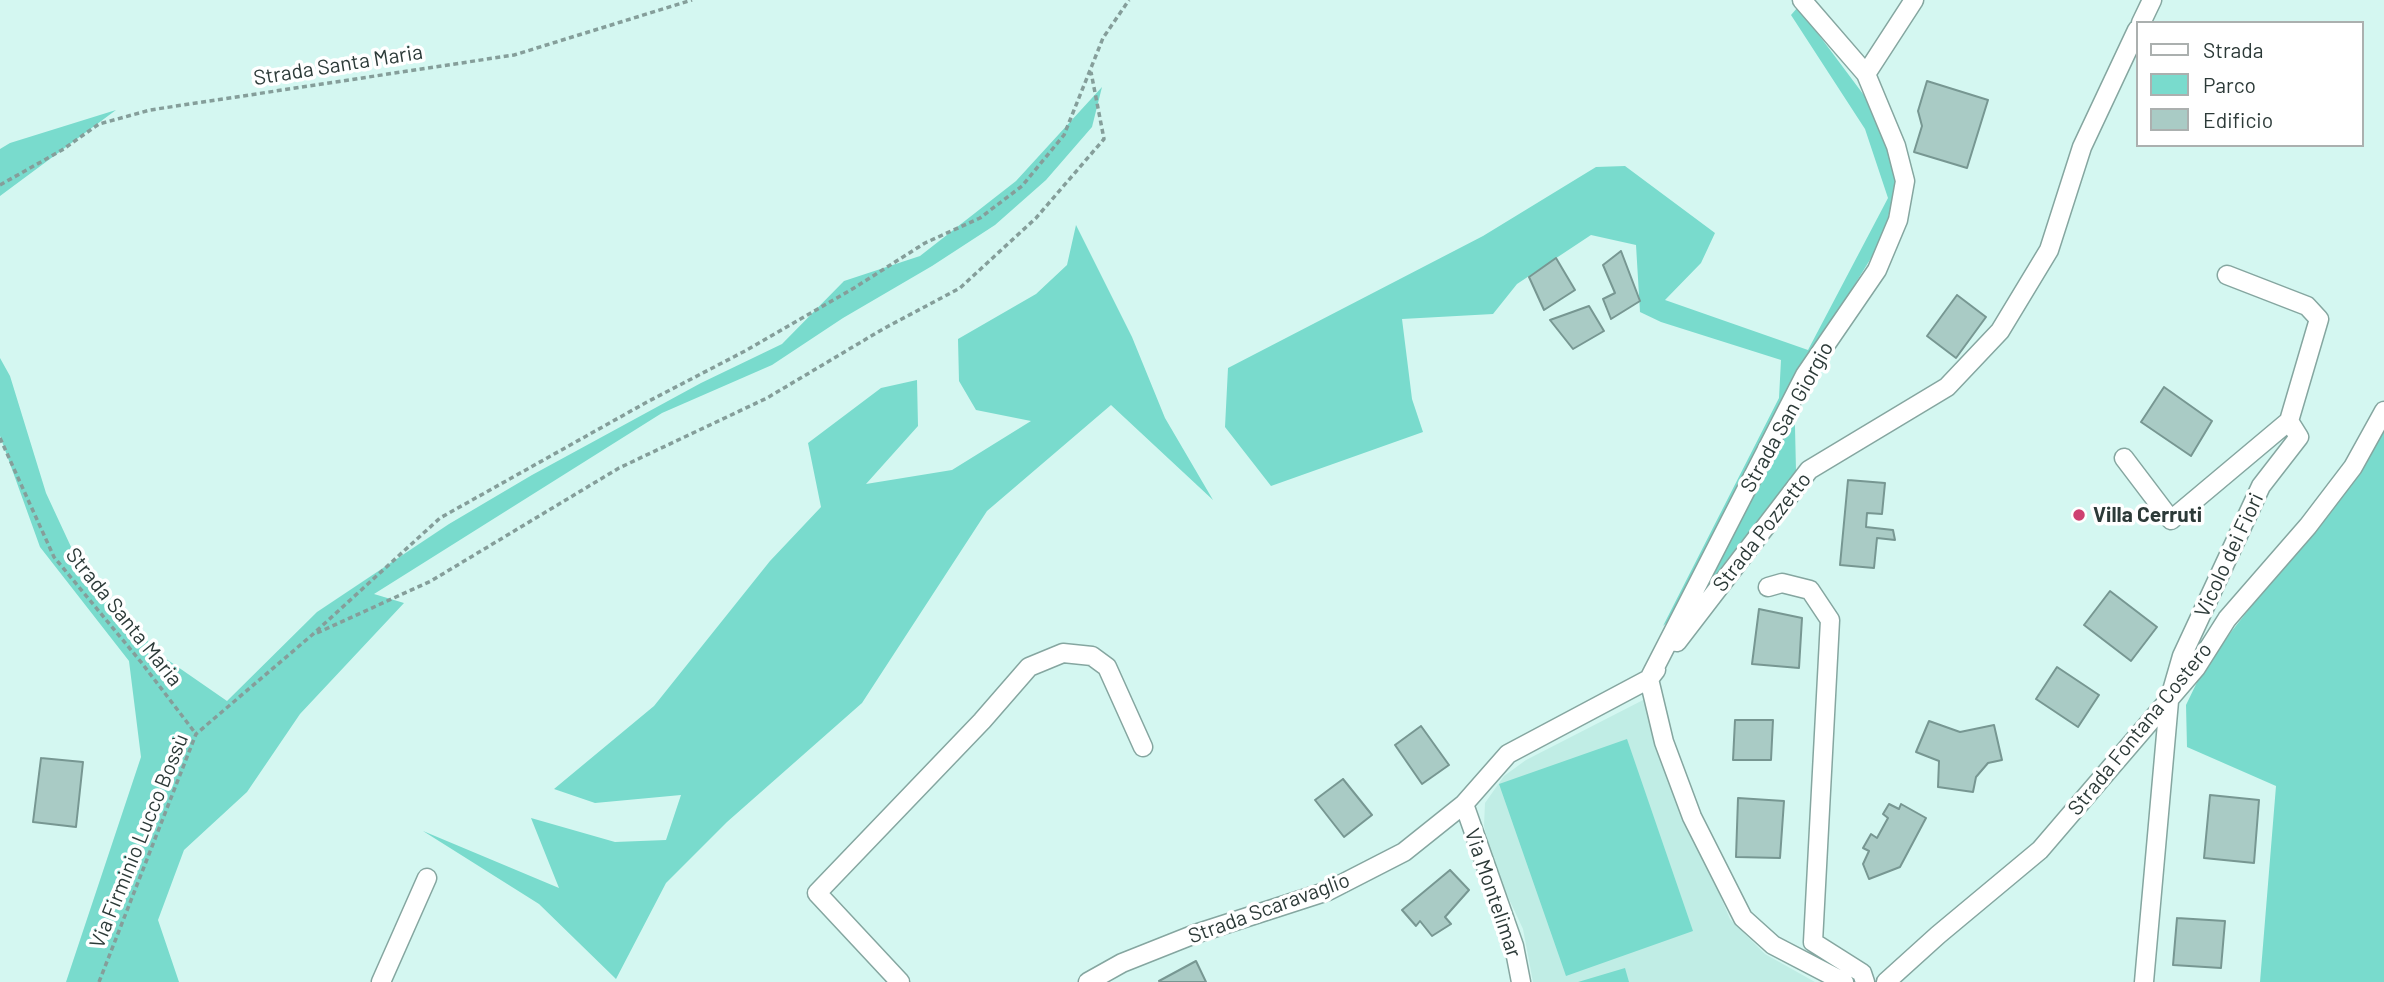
<!DOCTYPE html>
<html>
<head>
<meta charset="utf-8">
<style>
	body { margin:0 }
	#map { position:relative; width:2384px; height:982px; overflow:hidden; background:#d4f7f1; font-family:Barlow,sans-serif }
	canvas { display:block }
	.legend { position:absolute; left:2136px; top:21px; width:228px; height:126px; box-sizing:border-box; background:#fff; border:2px solid #abb0af; margin:0; padding:9px 12px; list-style:none; font-size:21px; color:#2c3a38 }
	.legend li { display:flex; align-items:center; gap:14px; height:35px }
	.legend b { width:35px; border:2px solid #abb0af }
</style>
</head>
<body>
<div id="map">
<canvas width="2384" height="982"></canvas>
<ul class="legend">
<li><b style="height:9px;background:#fff"></b>Strada</li>
<li><b style="height:19px;background:#79dbcd"></b>Parco</li>
<li><b style="height:19px;background:#a9cbc5"></b>Edificio</li>
</ul>
</div>
<script>
const c = document.querySelector('canvas').getContext('2d');
c.lineJoin = 'round';
function paint(path, color) { c.fillStyle = color; c.fill(path, 'evenodd'); }
const poly = rows => new Path2D(rows.map(r => 'M' + r).join(''));
function trace(path, color, width, dash) { c.strokeStyle = color; c.lineWidth = width; c.lineCap = dash ? 'butt' : 'round'; c.setLineDash(dash || []); c.stroke(path); }
function label(font, color, halo, rows, align = 'center') {
  c.font = font + ' Barlow,sans-serif'; c.lineWidth = 7; c.setLineDash([]); c.textBaseline = 'middle'; c.strokeStyle = halo; c.fillStyle = color; for (const [text, x, y, turn = 0] of rows) {
    c.save(); c.translate(x, y); c.rotate((+turn || 0) * Math.PI / 180); c.textAlign = isNaN(turn) ? turn : align; if (halo) c.strokeText(text, 0, 0); c.fillText(text, 0, 0); c.restore();
  }
}
const built = poly([
	[1647,698,1688,819,1730,919,1765,954,1815,982,1533,982,1523,929,1495,869,1484,826,1485,803,1504,776,1526,760]
]);
const green = poly([
	[1798,7,1872,106,1897,176,1884,237,1794,383,1796,471,1710,582,1663,626,1779,398,1781,360,1661,322,1640,312,1636,245,1591,235,1517,284,1493,314,1402,319,1412,399,1423,432,1271,486,1225,427,1228,368,1483,236,1596,167,1625,166,1715,233,1701,263,1665,300,1808,350,1888,198,1865,129,1791,15],
	[1102,87,1092,127,1046,180,995,225,932,266,843,318,772,365,662,413,374,594,404,603,300,714,247,792,184,850,158,920,179,982,66,982,141,757,129,661,40,547,0,436,0,358,10,376,46,493,85,577,162,656,227,701,317,612,449,524,532,475,701,383,782,344,844,281,920,256,1016,181],
	[116,110,0,196,0,149,10,143],
	[1076,225,1132,337,1165,418,1213,500,1111,405,987,511,862,703,727,822,666,883,616,979,539,904,423,831,559,888,531,818,615,842,666,840,681,795,595,803,554,789,654,706,770,561,821,507,808,443,881,388,917,380,918,426,866,484,952,470,1031,421,976,410,959,381,958,339,1036,294,1067,265],
	[2384,425,2384,982,2260,982,2276,786,2187,747,2186,705,2200,676,2231,632,2347,485],
	[1627,739,1693,931,1566,976,1499,784],
	[1625,968,1629,982,1578,982]
]);
const building = poly([
	[1927,81,1988,100,1967,168,1914,152,1922,126,1918,111,1927,81],
	[1621,251,1640,301,1611,319,1603,299,1615,293,1603,265,1621,251],
	[1556,258,1575,290,1544,310,1529,277,1556,258],
	[1957,295,1986,317,1956,358,1927,336,1957,295],
	[1589,306,1604,331,1573,349,1550,320,1589,306],
	[2164,387,2212,421,2191,456,2141,422,2164,387],
	[1848,480,1885,483,1882,514,1867,513,1866,527,1893,530,1895,540,1877,538,1874,568,1840,565,1848,480],
	[2110,591,2157,627,2131,661,2084,625,2110,591],
	[1759,609,1802,618,1799,668,1752,664,1759,609],
	[2057,667,2099,695,2078,727,2036,699,2057,667],
	[1735,720,1773,720,1771,760,1733,760,1735,720],
	[1929,721,1960,732,1994,725,2002,760,1988,763,1976,777,1973,792,1938,787,1939,761,1916,752,1929,721],
	[1421,726,1449,765,1422,784,1395,745,1421,726],
	[41,758,83,762,76,827,33,822,41,758],
	[1343,779,1372,815,1344,837,1315,800,1343,779],
	[2210,795,2259,800,2254,863,2204,858,2210,795],
	[1738,798,1784,801,1780,858,1736,857,1738,798],
	[1889,804,1899,809,1901,804,1926,818,1900,867,1869,879,1863,864,1869,851,1863,848,1871,834,1877,838,1888,818,1883,814,1889,804],
	[1450,870,1469,890,1445,917,1451,924,1432,936,1420,921,1416,926,1402,910,1450,870],
	[2177,918,2225,921,2221,968,2173,965,2177,918],
	[1196,961,1206,982,1160,982,1159,981,1196,961]
]);
const path = poly([
	[0,185,62,150,99,124,150,110,514,55,692,0],
	[0,438,54,557,141,662,196,734],
	[317,633,431,581,619,468,767,398,883,329,960,288,1036,218,1104,139,1091,72],
	[99,982,196,734,312,635,440,518,647,402,745,351,854,288,925,243,980,218,1022,186,1064,135,1103,38,1129,0]
]);
const street = poly([
	[2141,23,2152,0],
	[1866,74,1914,0],
	[2124,458,2171,520,2289,421],
	[1768,587,1782,583,1810,590,1830,620,1813,942,1862,973,1865,982],
	[1677,642,1809,470,1947,387,2000,331,2049,250,2082,147,2137,30],
	[1656,670,1649,679,1664,742,1692,817,1743,918,1773,945,1844,982],
	[1464,804,1514,946,1521,982],
	[381,982,427,878],
	[900,982,817,893,982,721,1029,667,1063,653,1092,656,1107,667,1143,747],
	[1088,982,1122,963,1195,934,1328,891,1404,852,1464,804,1508,754,1649,679,1805,375,1877,270,1898,220,1905,181,1896,146,1866,74,1802,0],
	[1886,982,1938,935,2040,850,2196,668,2227,619,2308,526,2353,467,2384,411],
	[2144,982,2169,701,2182,656,2261,486,2299,437,2289,421,2319,319,2307,306,2227,275]
]);
const markers = [
	[2079,515,7,"#ce4171"]
];
const streetNames = [
	["Strada Santa Maria",338,65,-9],
	["Strada San Giorgio",1787,417,-61],
	["Strada Pozzetto",1762,532,-52],
	["Vicolo dei Fiori",2229,555,-65],
	["Strada Santa Maria",124,617,51],
	["Strada Fontana Costero",2140,729,-51],
	["Via Firminio Lucco Bossù",139,841,-68],
	["Via Montelimar",1493,893,71],
	["Strada Scaravaglio",1269,908,-20]
];
const poiNames = [
	["Villa Cerruti",2093,515]
];
paint(built, '#c0ede5');
paint(green, '#79dbcd');
paint(building, '#a9cbc5');
trace(building, '#779792', 2);
trace(street, '#85a6a0', 21);
trace(path, '#859e9a', 3.5, [5, 3.5]);
trace(street, '#fff', 18);
for (const [x, y, r, color] of markers) { const dot = new Path2D(); dot.arc(x, y, r, 0, 2 * Math.PI); c.fillStyle = color; c.fill(dot); trace(dot, '#fff', 2.5); }
label('21px', '#2c3a38', '#fff', streetNames);
label('bold 21px', '#2c3a38', '#fff', poiNames, 'left');
</script>
</body>
</html>
